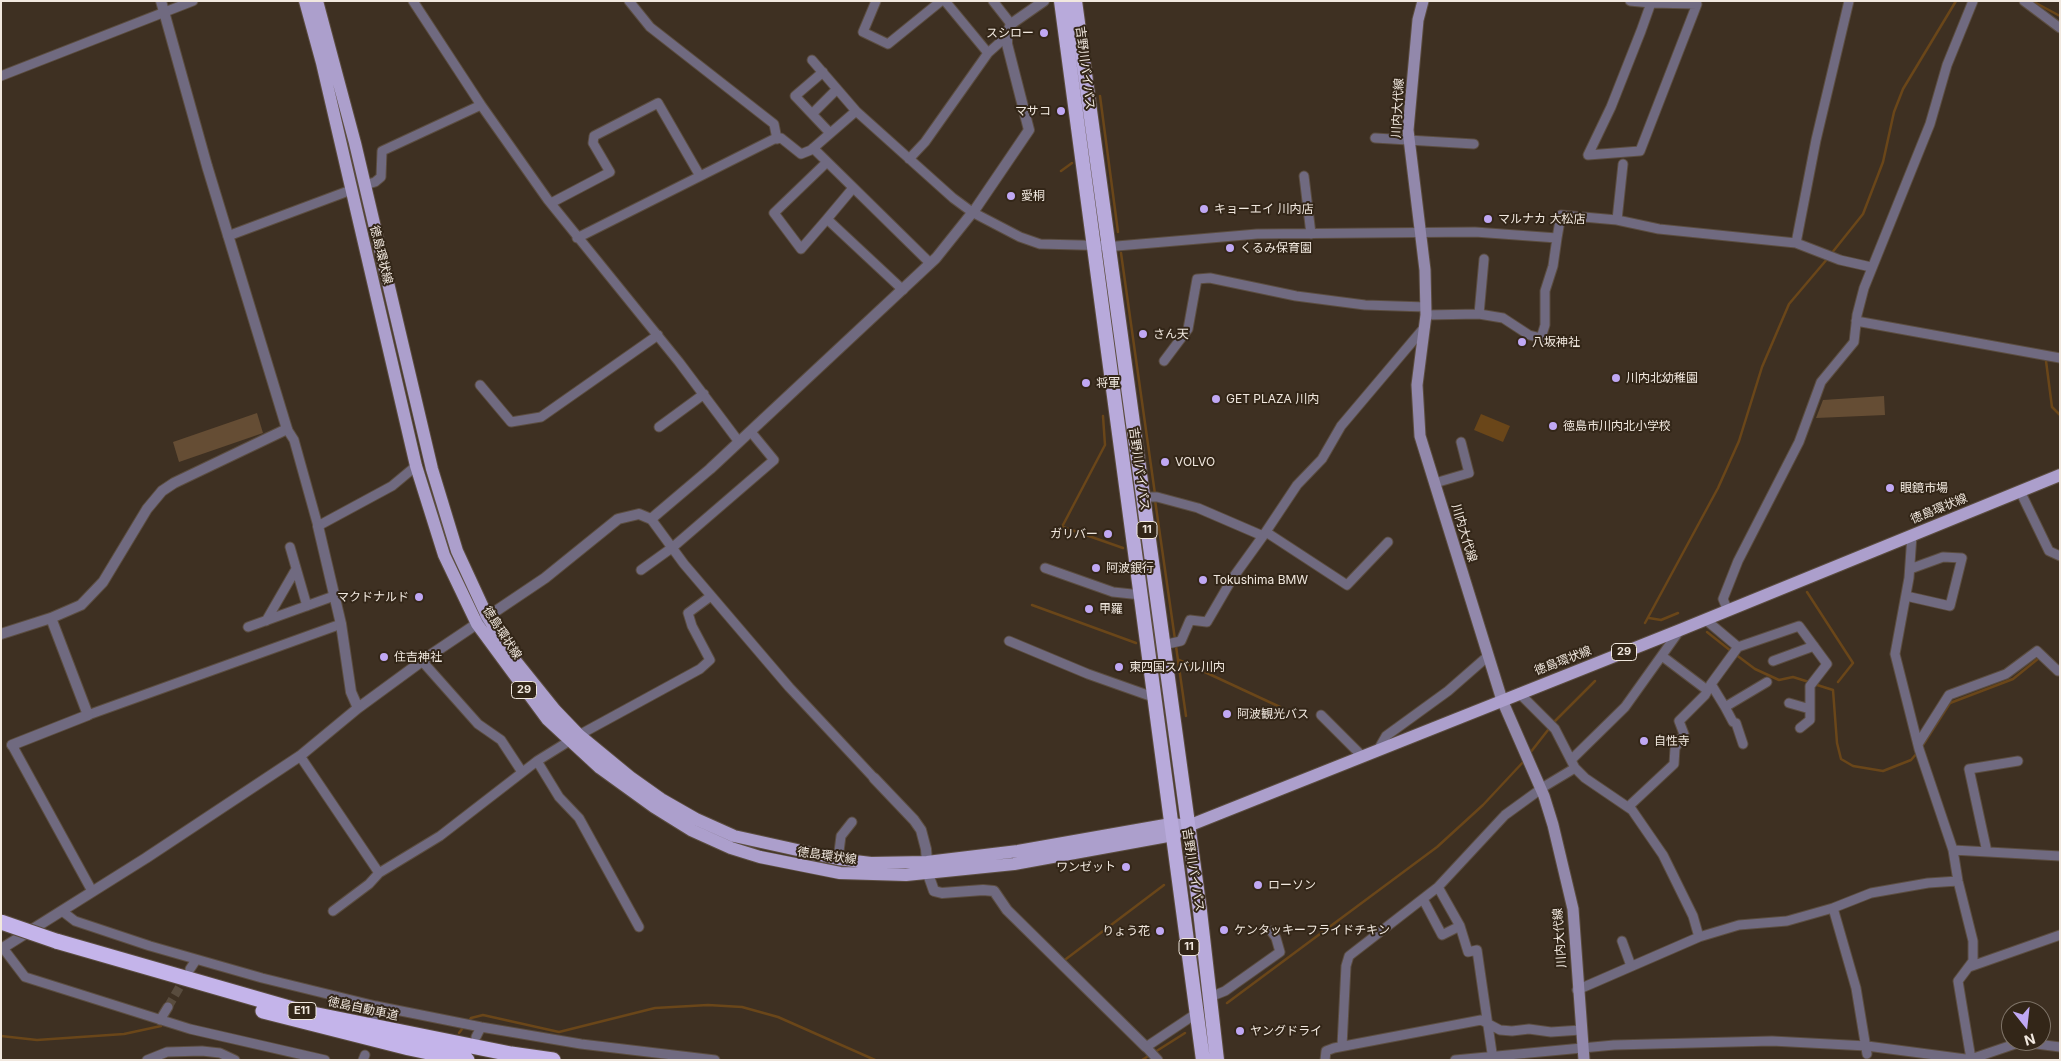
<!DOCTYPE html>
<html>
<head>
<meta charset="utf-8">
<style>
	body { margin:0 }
	#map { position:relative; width:2061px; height:1061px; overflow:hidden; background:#3e3022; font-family:Inter,sans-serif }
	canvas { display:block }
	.frame { position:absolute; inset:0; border:2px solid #f1e8df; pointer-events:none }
	.north { position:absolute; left:2001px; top:1001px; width:50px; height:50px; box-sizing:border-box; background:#332618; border:1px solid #7f7468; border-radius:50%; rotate:164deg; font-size:14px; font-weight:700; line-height:20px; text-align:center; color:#f1e8df }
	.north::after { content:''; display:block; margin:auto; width:18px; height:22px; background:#c0a8f4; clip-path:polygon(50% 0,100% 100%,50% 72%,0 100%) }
</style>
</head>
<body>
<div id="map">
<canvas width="2061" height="1061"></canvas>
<div class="frame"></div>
<div class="north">N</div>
</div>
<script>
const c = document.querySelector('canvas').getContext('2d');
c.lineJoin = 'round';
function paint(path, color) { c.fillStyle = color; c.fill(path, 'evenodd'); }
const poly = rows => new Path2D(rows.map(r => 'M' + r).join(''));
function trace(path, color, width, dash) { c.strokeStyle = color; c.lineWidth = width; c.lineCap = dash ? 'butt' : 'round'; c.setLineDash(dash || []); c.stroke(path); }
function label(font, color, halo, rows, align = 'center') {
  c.font = font + ' Inter,"Noto Sans JP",sans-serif'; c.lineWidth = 4; c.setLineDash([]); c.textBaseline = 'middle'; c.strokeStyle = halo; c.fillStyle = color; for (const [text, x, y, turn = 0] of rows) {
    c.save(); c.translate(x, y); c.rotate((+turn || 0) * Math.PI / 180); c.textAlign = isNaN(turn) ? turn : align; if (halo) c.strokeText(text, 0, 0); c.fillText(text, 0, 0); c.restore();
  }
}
const green = poly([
	[1884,396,1885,415,1816,418,1823,400],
	[257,413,263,433,179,462,173,442]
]);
const water = poly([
	[1481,414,1510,426,1503,442,1474,430]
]);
const stream = poly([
	[2032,1,2060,16],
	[1100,96,1118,232],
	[1061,171,1072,163],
	[1121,253,1155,494],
	[1831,254,1863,214,1883,162,1894,112,1903,89,1956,1],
	[2046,361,2052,407,2060,415],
	[1155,500,1186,716],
	[1063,525,1105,445,1103,416],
	[1063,527,1123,548],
	[1807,592,1853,663,1838,682],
	[1032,605,1136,643],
	[1649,618,1661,620,1678,613],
	[1645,623,1718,488,1739,441,1762,367,1789,304,1828,258],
	[1707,632,1731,651],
	[1735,654,1755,669,1779,680,1793,677,1809,682],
	[1179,660,1280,707],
	[1814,684,1833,690,1837,743,1841,759,1853,766,1883,771,1911,760,1918,752],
	[1921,748,1950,703,2013,679,2039,658],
	[1530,753,1555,721,1595,681],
	[1066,959,1164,885],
	[1227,1003,1437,847,1483,805,1525,760],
	[469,1021,471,1018,483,1015,559,1032,655,1008,708,1005,742,1007,778,1017,875,1060],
	[459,1033,465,1025],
	[1,1036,37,1040,124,1034,161,1026],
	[1155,1052,1185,1033],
	[1142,1060,1150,1055]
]);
const minorTunnel = poly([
	[168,1007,186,976]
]);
const minor = poly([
	[413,1,481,105,548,200,679,362,739,442],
	[629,1,650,27,774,124,777,139],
	[876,1,863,32,888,44,941,1],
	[945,1,988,53],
	[993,1,1011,24],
	[1630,1,1651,3,1697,4,1640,151,1588,155,1611,107,1641,31,1651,3,1652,1],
	[2024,1,2060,28],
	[812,60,856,111],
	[823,72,795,96,812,114,837,89],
	[1,76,193,1],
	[812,114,830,133],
	[1375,138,1474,144],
	[813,148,930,263],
	[909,159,925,142,988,53,1007,36],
	[827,162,774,213,801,249,827,219],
	[1304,176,1311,234],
	[365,185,375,182,381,177,382,151,481,105],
	[853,188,827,219,903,290],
	[551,203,610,172,593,143,594,136,658,103,700,176],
	[1617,220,1623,164],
	[228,236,351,190],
	[577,238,774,139,781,138,801,154,811,150,856,111,953,198,972,212,1020,237,1040,244,1117,246,1257,234,1475,232,1557,238,1561,215,1617,220,1659,229,1796,243,1840,260,1871,267],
	[1796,243,1816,140,1849,1],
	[1479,314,1484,259],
	[1426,315,1479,314,1503,318,1529,335,1541,338,1545,325,1545,291,1553,266,1557,238],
	[1856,321,2060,358],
	[1164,361,1188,329,1197,279,1210,278,1296,296,1365,305,1426,307],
	[480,385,511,422,541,417,658,335],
	[659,427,704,394],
	[287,429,294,440,318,526,392,486,416,466],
	[1435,483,1469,473,1461,442],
	[2020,491,2049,551,2060,556],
	[1142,497,1157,497,1198,508,1263,536,1297,485,1322,459,1341,426,1423,329],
	[651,519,684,564,789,687,874,778],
	[1266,532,1347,585,1388,542],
	[1912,535,1909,578,1895,654,1919,749,1953,850,1958,881,1973,941,1973,961,1958,981,1971,1059,2021,1042,2060,1047],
	[290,547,307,606],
	[1045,568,1113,592,1141,595],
	[641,570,673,547,774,460,751,432],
	[1906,596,1950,606,1962,558,1943,557,1910,569],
	[1728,611,1723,599,1738,561,1799,442,1821,382,1854,342,1857,315,1864,288,1930,124,1947,65,1973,1],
	[1706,620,1738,647,1799,626,1827,664,1810,686,1810,720,1800,728],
	[266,621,296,569],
	[248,627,334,596],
	[1009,641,1088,674,1153,697],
	[1163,645,1181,641,1190,620,1207,622,1232,579,1263,536],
	[1662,656,1707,690],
	[422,661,478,724,501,740,522,772],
	[1773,661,1814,646],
	[1711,684,1725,707,1767,682],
	[1519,693,1555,729,1575,768,1585,778,1632,810,1663,855,1693,916,1699,937],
	[1789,703,1810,709],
	[1725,707,1733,722,1736,723,1743,744],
	[88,715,341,624],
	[1321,715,1362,756],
	[1918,744,1949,695,2006,674,2037,651,2058,671,2060,670],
	[12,745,92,891],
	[1378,750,1386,736,1448,691,1488,656],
	[300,756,379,873],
	[1572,759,1625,707,1680,630],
	[537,761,559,797,579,818,639,927],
	[1628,807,1674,764,1675,748,1684,734,1679,721,1705,695,1711,684,1738,647],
	[1953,850,2060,856],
	[1987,852,1969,769,2018,761],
	[838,859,841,836,852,822],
	[1438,887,1460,926,1468,952,1477,950,1493,1060],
	[1423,899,1442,935,1460,926],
	[1833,908,1856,988,1867,1054],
	[62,911,75,921,150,946,262,978,376,1006,481,1027,581,1044,715,1060],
	[333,911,369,884,379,873,440,836,537,761,579,735,700,669,710,660,692,626,688,613,711,596],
	[1622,941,1631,966],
	[3,948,25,977,190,1029,325,1060],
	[1969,967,2060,935],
	[190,969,196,960],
	[1577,990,1699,937,1739,925,1787,921,1833,908,1871,893,1928,883,1958,881],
	[1210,997,1225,991,1280,952,1276,938,1271,931],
	[374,1017,376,1006],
	[160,1020,168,1007],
	[476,1037,481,1027],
	[1342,1046,1346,966,1349,956,1438,887,1505,815,1545,786,1575,768],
	[147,1060,167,1052,202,1051,220,1053,235,1060],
	[363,1060,365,1055],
	[1158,1060,1146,1047,1197,1013],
	[1325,1060,1326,1051,1334,1048,1481,1020,1500,1030,1512,1031,1529,1029,1551,1032,1581,1030],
	[1455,1060,1614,1045,1772,1041,1867,1046,1973,1060]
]);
const tertiary = poly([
	[318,526,341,624,351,692,358,708],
	[1,634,51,618,81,605,103,582,147,509,162,491,174,483,287,429,207,166,161,1],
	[12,745,88,715,51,618],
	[874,778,914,820,921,830,926,849,928,874,934,891,942,893,983,890,994,891,1007,910,1146,1047],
	[1,949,146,858,300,756,358,708,429,656,545,578,618,519,639,514,651,519,710,469,936,258,976,208,1029,130,1007,44,1007,34,1011,24,1044,1]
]);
const secondary = poly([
	[1423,1,1418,20,1408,130,1425,270,1426,315,1417,385,1420,436,1502,700,1544,796,1553,825,1573,909,1584,1060]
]);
const primary = poly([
	[305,1,322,63,416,466,444,555,477,624,547,719,600,768,654,807,691,830,731,848,760,857,840,873,906,875,1014,864,1173,835,1188,826,1680,630,2060,475],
	[317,1,355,143,432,469,457,551,487,616,510,654,555,710,579,735,630,777,661,799,696,819,734,836,838,859,871,863,927,862,1018,851,1171,824,1181,825]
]);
const trunk = poly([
	[1061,1,1203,1060],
	[1075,1,1200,911,1217,1060]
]);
const motorway = poly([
	[56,941,303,1012,511,1054,553,1060],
	[263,1011,409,1048,467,1060]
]);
const motorwayBridge = poly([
	[1,922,56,941]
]);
const markers = [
	[1044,33,5,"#c0a8f4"],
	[1061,111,5,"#c0a8f4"],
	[1011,196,5,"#c0a8f4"],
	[1204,209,5,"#c0a8f4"],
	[1488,219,5,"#c0a8f4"],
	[1230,248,5,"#c0a8f4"],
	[1143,334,5,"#c0a8f4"],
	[1522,342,5,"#c0a8f4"],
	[1616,378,5,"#c0a8f4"],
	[1086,383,5,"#c0a8f4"],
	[1216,399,5,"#c0a8f4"],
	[1553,426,5,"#c0a8f4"],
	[1165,462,5,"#c0a8f4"],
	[1890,488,5,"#c0a8f4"],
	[1108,534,5,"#c0a8f4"],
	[1096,568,5,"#c0a8f4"],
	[1203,580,5,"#c0a8f4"],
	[419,597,5,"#c0a8f4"],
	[1089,609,5,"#c0a8f4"],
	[384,657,5,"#c0a8f4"],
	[1119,667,5,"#c0a8f4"],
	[1227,714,5,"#c0a8f4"],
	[1644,741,5,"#c0a8f4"],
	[1126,867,5,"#c0a8f4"],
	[1258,885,5,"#c0a8f4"],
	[1224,930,5,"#c0a8f4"],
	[1160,931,5,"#c0a8f4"],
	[1240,1031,5,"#c0a8f4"]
];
const shields = [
	[1147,530,20],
	[1624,652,25],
	[524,690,25],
	[1189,947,20],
	[302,1011,28]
];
const shieldNames = [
	["11",1147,530],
	["29",1624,652],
	["29",524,690],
	["11",1189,947],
	["E11",302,1011]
];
const poiNames = [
	["スシロー",1034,33,"right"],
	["マサコ",1051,111,"right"],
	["愛桐",1021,196],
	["キョーエイ 川内店",1214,209],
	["マルナカ 大松店",1498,219],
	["くるみ保育園",1240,248],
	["さん天",1153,334],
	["八坂神社",1532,342],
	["川内北幼稚園",1626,378],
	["将軍",1096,383],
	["GET PLAZA 川内",1226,399],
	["徳島市川内北小学校",1563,426],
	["VOLVO",1175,462],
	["眼鏡市場",1900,488],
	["ガリバー",1098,534,"right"],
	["阿波銀行",1106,568],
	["Tokushima BMW",1213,580],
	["マクドナルド",409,597,"right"],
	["甲羅",1099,609],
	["住吉神社",394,657],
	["東四国スバル川内",1129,667],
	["阿波観光バス",1237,714],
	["自性寺",1654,741],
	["ワンゼット",1116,867,"right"],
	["ローソン",1268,885],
	["ケンタッキーフライドチキン",1234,930],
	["りょう花",1150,931,"right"],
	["ヤングドライ",1250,1031]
];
const streetNames = [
	["吉野川バイパス",1085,68,83],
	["川内大代線",1398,108,-87],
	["徳島環状線",381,255,76],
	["吉野川バイパス",1139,469,82],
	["徳島環状線",1939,509,-22],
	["川内大代線",1464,533,73],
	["徳島環状線",502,633,57],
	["徳島環状線",1563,661,-21],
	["徳島環状線",827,856,8],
	["吉野川バイパス",1193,870,81],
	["川内大代線",1560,938,-94],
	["徳島自動車道",363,1009,12]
];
paint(green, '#654d34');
paint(water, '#6a4619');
trace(stream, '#6a4619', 2.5);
trace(minorTunnel, '#594c3e', 9, [9, 4.5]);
trace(minor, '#5b4d40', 11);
trace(tertiary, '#5b4d40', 12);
trace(secondary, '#5b4d40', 13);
trace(primary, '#5b4d40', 14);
trace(trunk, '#5b4d40', 16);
trace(motorway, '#5b4d40', 17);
trace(minor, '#706a80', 9);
trace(tertiary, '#706a80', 10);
trace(secondary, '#9288ab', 11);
trace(primary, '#ac9fcc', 12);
trace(trunk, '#b8aadb', 14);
trace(motorway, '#c4b4ea', 15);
trace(motorwayBridge, '#5b4d40', 17, []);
trace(motorwayBridge, '#c4b4ea', 15);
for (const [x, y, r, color] of markers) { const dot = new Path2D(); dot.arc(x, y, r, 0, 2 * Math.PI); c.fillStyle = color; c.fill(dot); trace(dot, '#332618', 2); }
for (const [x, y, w] of shields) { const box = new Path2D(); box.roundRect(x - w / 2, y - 8.5, w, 17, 4); c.fillStyle = '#332618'; c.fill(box); trace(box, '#f1e8df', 1); }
label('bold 11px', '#f1e8df', null, shieldNames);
label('12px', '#f1e8df', '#332618', poiNames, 'left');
label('12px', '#f1e8df', '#332618', streetNames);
</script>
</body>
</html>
